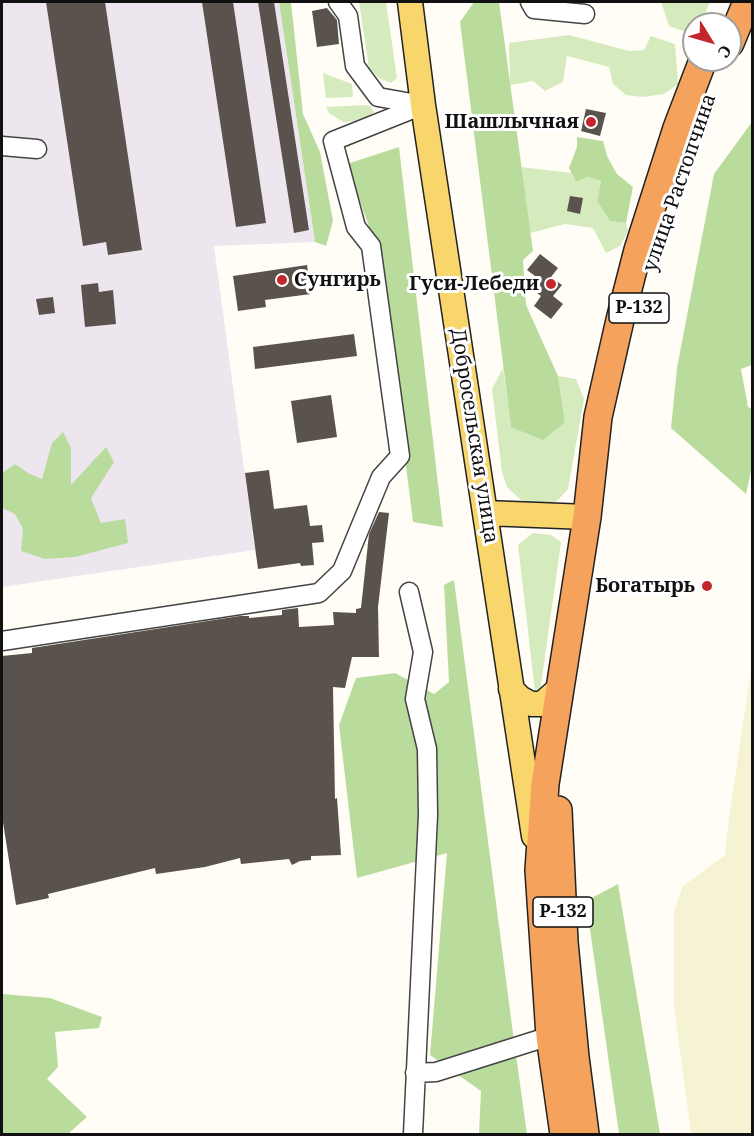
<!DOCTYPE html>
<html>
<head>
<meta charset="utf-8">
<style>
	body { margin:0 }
	#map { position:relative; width:754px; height:1136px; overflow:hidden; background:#fffdf5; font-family:"Noto Serif",serif }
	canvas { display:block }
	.frame { position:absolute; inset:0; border:3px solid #111; pointer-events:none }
	.north { position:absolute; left:682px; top:12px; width:60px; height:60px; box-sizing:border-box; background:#fff; border:2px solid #a0a0a0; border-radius:50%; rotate:127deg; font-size:16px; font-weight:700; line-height:24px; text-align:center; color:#111 }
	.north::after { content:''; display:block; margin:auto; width:21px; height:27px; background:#c4262e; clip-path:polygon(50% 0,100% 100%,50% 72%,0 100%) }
</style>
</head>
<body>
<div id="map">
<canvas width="754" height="1136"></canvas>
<div class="frame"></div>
<div class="north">С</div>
</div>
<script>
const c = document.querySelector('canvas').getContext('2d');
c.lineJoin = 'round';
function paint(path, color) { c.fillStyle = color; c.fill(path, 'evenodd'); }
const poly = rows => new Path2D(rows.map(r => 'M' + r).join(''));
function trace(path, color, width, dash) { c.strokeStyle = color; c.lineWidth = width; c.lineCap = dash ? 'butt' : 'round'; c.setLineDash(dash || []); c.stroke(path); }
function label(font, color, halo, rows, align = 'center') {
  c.font = font + ' "Noto Serif",serif'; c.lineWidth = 6; c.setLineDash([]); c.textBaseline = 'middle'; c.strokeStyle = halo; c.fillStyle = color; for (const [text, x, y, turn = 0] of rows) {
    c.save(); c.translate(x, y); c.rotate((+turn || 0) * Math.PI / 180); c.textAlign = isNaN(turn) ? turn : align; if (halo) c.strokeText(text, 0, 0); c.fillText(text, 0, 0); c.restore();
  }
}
const industrial = poly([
	[2,2,172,2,176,3,176,2,279,2,315,242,214,246,255,550,2,587]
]);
const farmland = poly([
	[752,663,752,1134,691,1134,674,1006,674,911,683,886,725,855,729,818]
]);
const green = poly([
	[359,2,386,2,397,78,391,83,379,78,369,68],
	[661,2,710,2,701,24,694,24,694,35,669,26],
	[569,35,629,51,644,50,651,36,675,44,678,84,664,94,643,97,626,95,613,84,609,67,567,56,563,82,545,91,533,81,510,85,509,43],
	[323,73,352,84,353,97,326,98],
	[366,105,370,106,374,112,366,120,344,122,330,114,326,107],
	[521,167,571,173,576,182,588,177,601,181,597,201,610,221,626,223,628,231,620,246,606,253,593,228,565,224,530,233],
	[503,368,511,427,565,422,558,376,576,379,584,399,568,489,557,501,542,505,521,500,507,487,502,472,492,389],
	[533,533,551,535,561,542,539,699,536,700,518,545]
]);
const forest = poly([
	[279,2,291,2,303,114,320,152,333,221,326,246,315,242],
	[474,2,499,2,533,251,523,260,526,305,558,376,565,422,543,440,511,427,460,22],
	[752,122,752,365,741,369,748,407,752,409,752,469,751,471,746,494,671,428,677,368,714,174],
	[577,137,603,141,607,156,617,174,633,187,626,223,610,221,597,201,601,181,588,177,576,182,569,168,577,147],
	[399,147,443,527,413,522,380,258,347,164],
	[63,432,71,448,71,485,106,447,114,462,91,498,101,523,125,519,128,543,75,557,45,559,21,551,23,529,15,514,2,508,2,473,15,464,28,473,42,479,52,443],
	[454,580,514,1041,527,1134,479,1134,481,1091,430,1055,447,853,357,878,339,725,356,678,395,673,434,694,449,682,444,585],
	[618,884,660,1134,619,1134,586,901],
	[2,994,50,998,102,1017,99,1028,55,1032,58,1067,47,1079,87,1117,68,1134,2,1134]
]);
const building = poly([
	[46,2,105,2,142,250,108,255,106,242,83,246],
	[202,2,233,2,266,223,236,227],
	[258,2,274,2,309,230,294,233],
	[327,8,337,20,339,44,317,47,312,11],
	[586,109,606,113,600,136,581,131],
	[570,196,583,198,580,214,567,211],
	[540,254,558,268,551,277,562,285,553,296,563,304,551,319,534,306,541,296,532,289,539,279,527,270],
	[307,265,311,294,265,300,266,307,238,311,233,276],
	[98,283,99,292,113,290,116,324,85,327,81,285],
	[53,297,55,313,39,315,36,299],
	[354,334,357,356,255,369,253,347],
	[331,395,337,437,297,443,291,401],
	[269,470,274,509,307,505,310,526,322,525,324,542,312,543,314,565,301,566,300,563,258,569,245,473],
	[379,512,389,513,378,607,379,657,352,657,345,688,333,687,335,799,337,798,341,855,311,856,311,860,300,861,292,865,289,859,241,864,240,858,205,867,156,874,155,868,48,894,49,898,16,905,2,816,2,656,32,653,32,648,240,616,249,616,249,618,282,615,282,610,298,608,299,627,334,625,333,612,356,613,356,609,361,608,369,534]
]);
const minor = poly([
	[338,2,348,16,355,66,378,97,423,105],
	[530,2,534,9,585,14],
	[2,146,37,149],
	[409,592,423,652,415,699,427,749,428,815,424,899,413,1134],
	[2,641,319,593,342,571,381,477,400,456,371,246,356,227,333,141,423,105],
	[415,1073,436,1072,550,1036]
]);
const major = poly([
	[410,2,423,105,534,836],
	[486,513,587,517],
	[511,689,520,698,531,704,542,704,559,689]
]);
const highway = poly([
	[730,43,747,2],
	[558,810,564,942,575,1057,585,1134],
	[564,1134,550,1036,539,870,545,784,587,517,598,417,620,320,638,250,677,128,703,60]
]);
const markers = [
	[591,122,6,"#c4262e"],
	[282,280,6,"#c4262e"],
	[551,284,6,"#c4262e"],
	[707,586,6,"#c4262e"]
];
const shields = [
	[639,308,60],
	[563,912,60]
];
const shieldNames = [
	["Р-132",639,308],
	["Р-132",563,912]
];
const poiNames = [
	["Шашлычная",579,122],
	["Сунгирь",294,280,"left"],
	["Гуси-Лебеди",539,284],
	["Богатырь",695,586]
];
const streetNames = [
	["улица Растопчина",680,183,-71],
	["Добросельская улица",474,436,81]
];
paint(industrial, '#eee6ef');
paint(farmland, '#f6f3d4');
paint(green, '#d5ebbd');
paint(forest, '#b9dc9c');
paint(building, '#5a524d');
trace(minor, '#444', 21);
trace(major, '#222', 27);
trace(highway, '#222', 30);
trace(minor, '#fff', 18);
trace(major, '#f9d66b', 24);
trace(highway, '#f5a25d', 27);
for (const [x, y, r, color] of markers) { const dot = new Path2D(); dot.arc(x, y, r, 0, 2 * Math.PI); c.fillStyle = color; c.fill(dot); trace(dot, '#fff', 2); }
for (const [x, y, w] of shields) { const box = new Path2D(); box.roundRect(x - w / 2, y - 15, w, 30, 4.5); c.fillStyle = '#fff'; c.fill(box); trace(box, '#111', 1.5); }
label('bold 18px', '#111', null, shieldNames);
label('bold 20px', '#111', '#fff', poiNames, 'right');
label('20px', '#111', '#fff', streetNames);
</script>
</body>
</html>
